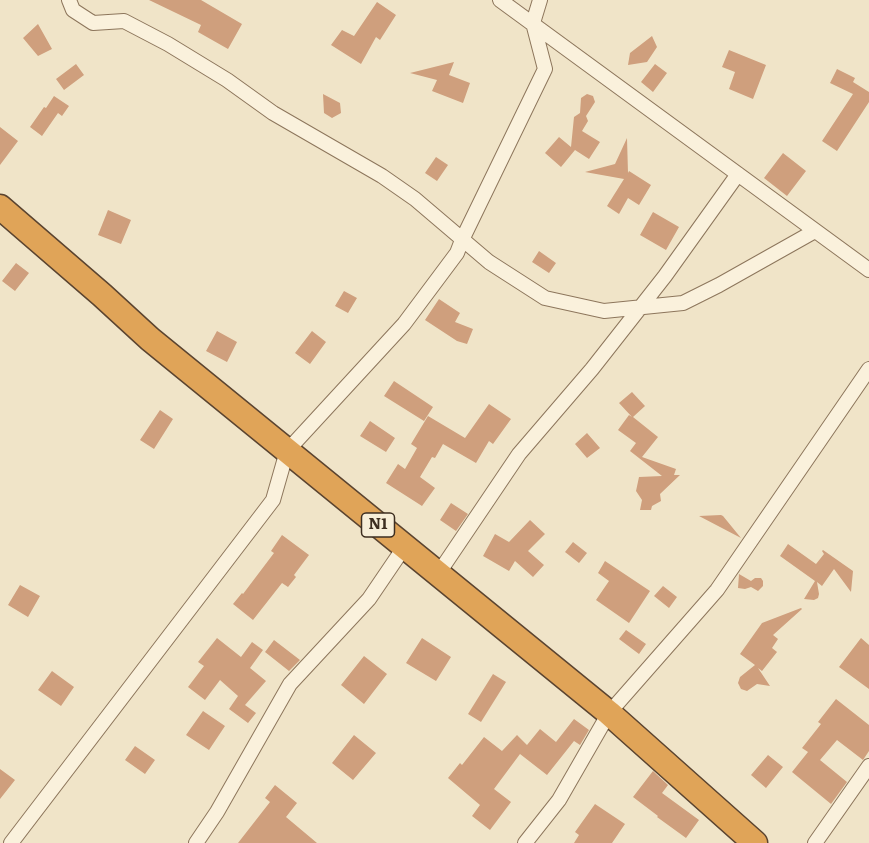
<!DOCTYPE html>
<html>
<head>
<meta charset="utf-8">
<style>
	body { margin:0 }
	canvas { display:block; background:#f0e4c8 }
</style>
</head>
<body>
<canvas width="869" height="843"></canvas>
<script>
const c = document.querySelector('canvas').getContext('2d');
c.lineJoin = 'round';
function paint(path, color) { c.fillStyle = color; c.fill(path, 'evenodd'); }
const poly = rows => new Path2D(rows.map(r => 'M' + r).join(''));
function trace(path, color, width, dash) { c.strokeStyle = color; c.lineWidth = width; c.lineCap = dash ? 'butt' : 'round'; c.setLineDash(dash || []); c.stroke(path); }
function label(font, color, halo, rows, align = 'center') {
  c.font = font + ' Literata,serif'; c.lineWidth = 4.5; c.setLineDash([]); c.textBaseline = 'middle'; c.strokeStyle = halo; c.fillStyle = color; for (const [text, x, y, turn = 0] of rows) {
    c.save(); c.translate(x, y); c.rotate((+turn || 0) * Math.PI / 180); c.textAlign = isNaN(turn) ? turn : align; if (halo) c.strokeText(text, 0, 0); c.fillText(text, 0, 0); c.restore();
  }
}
const building = poly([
	[149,0,201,0,242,24,228,49,198,32,201,25],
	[377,2,396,15,380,40,376,37,361,64,331,45,342,30,354,36],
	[38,24,52,49,38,56,23,38],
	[652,36,657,47,647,62,628,65,630,53],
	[729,50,766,65,753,99,729,89,735,72,722,67],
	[454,62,449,75,470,83,463,103,432,91,437,80,410,73],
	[76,64,84,75,64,90,56,79],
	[655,64,667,73,653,92,641,82],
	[837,69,855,78,853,82,869,92,869,102,837,151,822,141,853,94,830,83],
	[323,94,340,103,341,113,332,118,324,113],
	[587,94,593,96,595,102,586,116,588,121,582,131,600,142,589,159,575,150,561,167,545,153,559,137,571,147,574,117,580,113,581,98],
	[54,96,69,106,62,116,58,113,42,136,30,127,44,107,46,108],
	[0,127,18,141,0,165],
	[627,138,628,173,629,171,651,185,639,205,628,198,619,214,607,206,624,179,585,172,615,164],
	[783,153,806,171,787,196,764,178],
	[436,157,448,165,437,181,425,173],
	[108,210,131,220,121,244,98,235],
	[653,212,679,227,666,250,640,235],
	[539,251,556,263,549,273,532,262],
	[16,263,29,273,15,291,2,281],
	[344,291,357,298,348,313,335,306],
	[439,299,460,313,455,322,473,329,467,344,457,341,425,320],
	[217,331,237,342,227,362,206,351],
	[312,331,326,342,310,364,295,353],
	[394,381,433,407,424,421,384,396],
	[632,392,645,406,633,417,658,437,642,457,676,469,674,475,680,475,660,494,661,501,652,506,651,510,640,510,642,500,636,491,639,477,662,476,630,451,636,443,618,430,629,415,632,417,619,403],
	[489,404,511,419,493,444,489,441,476,463,443,444,435,458,432,457,420,477,435,488,422,506,386,483,398,464,405,469,417,448,411,444,428,416,465,438],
	[160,410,173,419,154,449,140,440],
	[370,421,395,438,386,452,360,436],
	[587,433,600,448,587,458,575,444],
	[451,503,468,514,456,531,440,520],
	[721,515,723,516,741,538,699,516],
	[530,520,545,534,528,551,544,565,533,577,515,561,509,571,483,556,495,534,509,542],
	[282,535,309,555,294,575,296,577,288,587,282,583,253,620,233,604,242,593,243,594,274,553,271,551],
	[573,542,587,553,579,563,565,552],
	[788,544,816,564,824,554,822,551,823,550,853,571,851,592,834,569,822,586,817,582,819,594,818,598,814,600,804,599,815,581,780,556],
	[605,561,650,591,629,623,596,600,609,581,598,573],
	[739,574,751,581,755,578,761,578,763,581,763,586,758,591,751,587,745,589,738,588],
	[20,585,40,596,28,617,8,605],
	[663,586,677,597,669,608,654,596],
	[801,608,802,609,773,635,778,639,772,648,777,652,762,671,758,668,770,686,757,684,747,691,741,689,738,683,740,677,755,665,740,654,762,623],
	[626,630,646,644,639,654,619,639],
	[217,638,241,657,252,642,263,650,250,668,266,681,245,705,256,713,248,723,229,709,238,696,220,680,205,700,188,687,204,666,198,662],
	[422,638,451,657,436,681,406,663],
	[861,638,869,645,869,689,839,667],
	[274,640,300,660,289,671,265,652],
	[364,656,387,674,364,704,341,685],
	[52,671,74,687,61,706,38,690],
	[493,674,506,682,481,722,468,714],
	[836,699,869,725,869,751,863,760,837,740,820,760,847,782,831,804,792,772,808,752,802,748,821,724,818,722],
	[203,711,225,726,209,750,186,735],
	[574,719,589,730,580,745,574,741,547,775,520,754,494,789,511,802,490,830,472,816,480,805,448,778,460,763,462,765,484,737,502,751,517,735,527,745,540,729,556,742],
	[354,735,376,753,353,780,332,763],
	[135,746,155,760,145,774,125,760],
	[768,755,783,767,766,788,751,775],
	[0,769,15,780,0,799],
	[653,771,668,785,662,793,699,820,686,838,657,817,658,816,633,797],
	[275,785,297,803,286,817,317,843,238,843,270,802,265,798],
	[595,804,625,824,612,843,574,843,579,835,575,832]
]);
const street = poly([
	[69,0,73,10,93,23,124,21,168,44,227,80,273,113,382,176,415,199,489,262,545,298,604,311,683,303,719,285,815,231],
	[500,0,869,270],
	[438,574,519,454,592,369,665,276,738,174],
	[11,843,273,500,287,451,404,324,457,253,462,240,545,69,533,23,540,0],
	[196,843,217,812,290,684,369,599,405,546],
	[525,843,559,800,609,713,717,590,869,369],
	[815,843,869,766]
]);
const highway = poly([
	[0,207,102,295,150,339,609,713,755,843]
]);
const shields = [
	[378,525,33]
];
const shieldNames = [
	["N1",378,525]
];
paint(building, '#cf9f7d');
trace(street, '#8d765c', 16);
trace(highway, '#5b4430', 27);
trace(street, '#faf1dc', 14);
trace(highway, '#e0a458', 24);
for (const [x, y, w] of shields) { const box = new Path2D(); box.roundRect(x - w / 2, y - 12, w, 24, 4.5); c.fillStyle = '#f7eed8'; c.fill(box); trace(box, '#3d2e20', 1.5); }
label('bold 15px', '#3d2e20', null, shieldNames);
</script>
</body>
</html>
